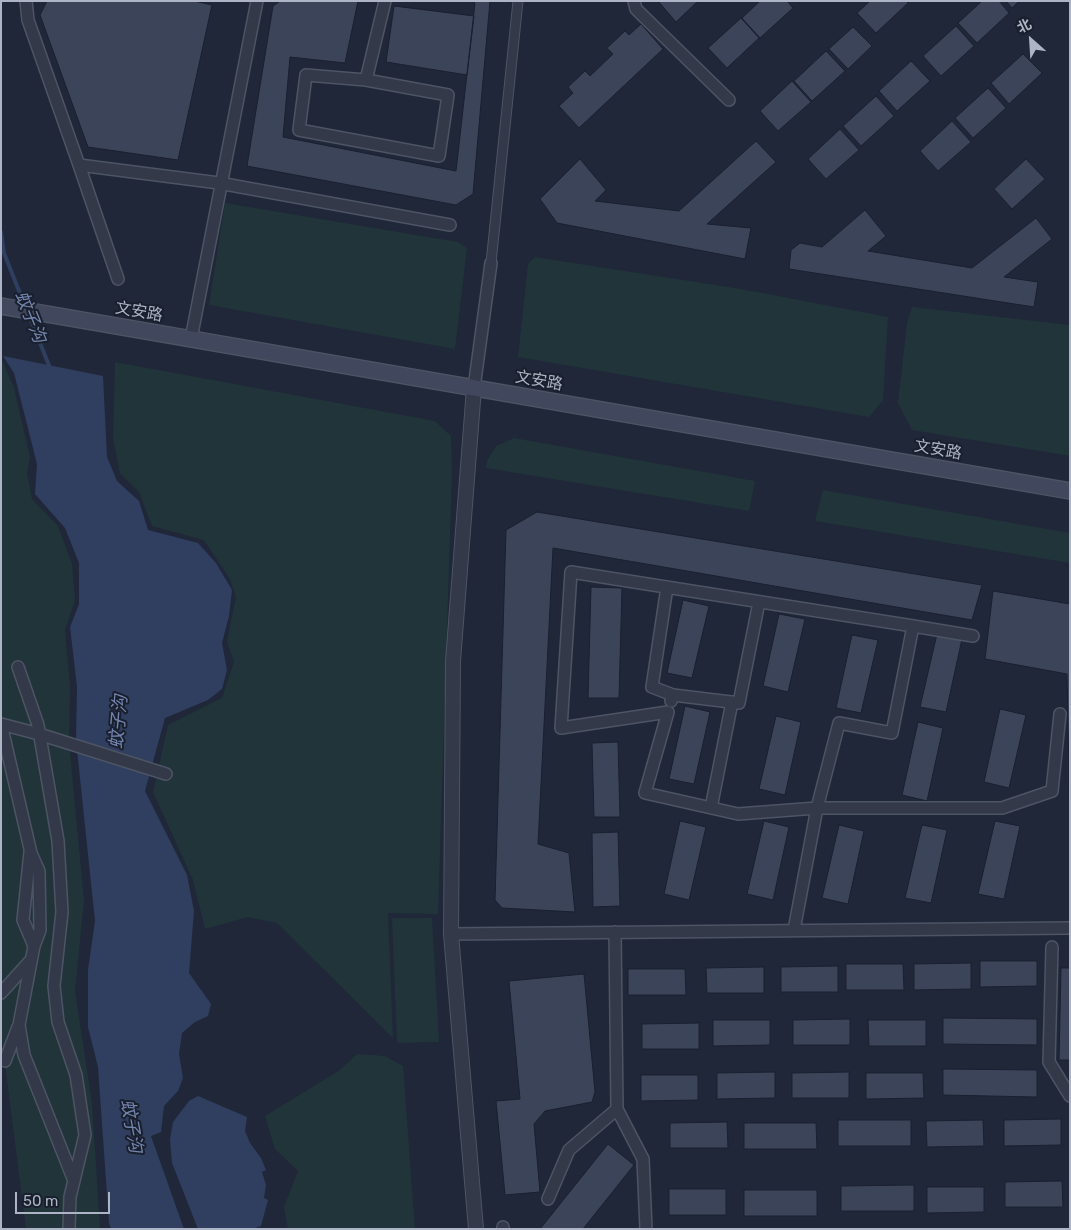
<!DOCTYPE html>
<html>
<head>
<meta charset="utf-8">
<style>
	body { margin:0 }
	#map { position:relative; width:1071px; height:1230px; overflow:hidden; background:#1f2739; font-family:Rubik,"Noto Sans SC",sans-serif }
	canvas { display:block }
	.frame { position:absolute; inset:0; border:2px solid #adb4c6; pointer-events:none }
	.north { position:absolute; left:1006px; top:15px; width:50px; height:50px; -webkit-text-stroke:4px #191f2d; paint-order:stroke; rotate:334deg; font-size:14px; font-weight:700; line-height:20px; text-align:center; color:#adb4c6 }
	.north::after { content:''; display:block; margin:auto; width:18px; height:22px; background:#adb4c6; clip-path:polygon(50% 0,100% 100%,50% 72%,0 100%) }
	.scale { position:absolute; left:15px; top:1192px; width:95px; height:22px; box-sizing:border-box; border:2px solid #adb4c6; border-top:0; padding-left:6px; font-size:15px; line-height:18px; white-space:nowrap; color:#adb4c6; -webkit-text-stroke:4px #191f2d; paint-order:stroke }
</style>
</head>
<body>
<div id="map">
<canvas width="1071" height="1230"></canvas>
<div class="frame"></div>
<div class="north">北</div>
<div class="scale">50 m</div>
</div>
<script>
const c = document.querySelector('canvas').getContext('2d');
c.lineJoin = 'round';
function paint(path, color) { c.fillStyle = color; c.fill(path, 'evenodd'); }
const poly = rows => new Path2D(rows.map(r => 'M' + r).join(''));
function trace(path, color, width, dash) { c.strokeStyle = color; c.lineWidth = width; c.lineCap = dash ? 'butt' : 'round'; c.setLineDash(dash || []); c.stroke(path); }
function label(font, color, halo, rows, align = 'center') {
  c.font = font + ' Rubik,"Noto Sans SC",sans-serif'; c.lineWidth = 4; c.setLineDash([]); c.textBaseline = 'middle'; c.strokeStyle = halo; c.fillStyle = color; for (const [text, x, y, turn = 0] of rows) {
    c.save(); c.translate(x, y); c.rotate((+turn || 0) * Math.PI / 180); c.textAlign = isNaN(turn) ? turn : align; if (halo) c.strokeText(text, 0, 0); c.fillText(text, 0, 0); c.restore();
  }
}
const green = poly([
	[225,203,458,242,467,248,455,349,209,305],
	[535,257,741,289,888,317,883,400,869,417,518,357,528,264],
	[912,307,1070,325,1070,456,912,430,898,403,907,323],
	[1,358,14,388,30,457,27,473,32,499,58,526,72,564,75,600,65,630,70,687,69,742,84,900,75,991,92,1103,100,1229,26,1229,1,1033],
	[115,362,435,421,451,436,452,472,438,914,388,913,393,1038,277,923,248,917,205,929,193,880,153,792,168,725,222,698,234,662,227,641,236,597,230,579,204,540,152,526,139,492,120,473,113,438],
	[514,438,755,481,749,511,486,468,487,461,496,446],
	[823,490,1070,533,1070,563,815,521],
	[392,918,432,918,439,1042,397,1043],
	[357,1054,385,1056,403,1066,415,1229,288,1229,284,1207,298,1171,275,1149,265,1116,340,1070]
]);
const water = poly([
	[3,356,103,376,107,457,117,481,139,501,148,530,198,543,216,563,232,590,229,616,222,643,227,670,222,689,208,700,165,718,145,791,187,875,194,911,189,973,211,1004,208,1016,195,1022,182,1033,179,1054,183,1078,178,1091,164,1106,161,1132,151,1136,184,1229,111,1229,109,1223,98,1067,88,1027,88,970,95,921,76,740,77,687,70,627,79,604,79,563,65,528,35,494,37,464,14,373],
	[198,1096,247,1117,245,1131,250,1143,261,1158,266,1170,262,1172,266,1185,264,1198,268,1200,261,1226,253,1229,198,1229,172,1163,170,1139,173,1122,189,1101]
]);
const stream = poly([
	[1,232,4,253,25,306],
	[29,315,50,368]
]);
const building = poly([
	[47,1,194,1,212,5,178,160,88,147,40,15,47,1],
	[280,1,358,1,345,63,290,57,283,137,456,171,475,3,470,1,490,1,473,194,456,205,247,166,273,6,280,1],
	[658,1,698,1,676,22,658,1],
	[760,1,787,1,793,8,760,38,742,18,760,1],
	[870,1,907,1,908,3,876,33,857,13,870,1],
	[982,1,999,1,1009,13,977,43,958,23,982,1],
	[1006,1,1019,1,1012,8,1006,1],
	[394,6,474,16,467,75,386,62,394,6],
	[741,18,759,38,727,68,708,48,741,18],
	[641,24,663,49,579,128,559,106,573,93,568,87,585,71,590,76,613,54,607,48,625,31,629,35,641,24],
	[956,26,974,46,941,76,923,56,956,26],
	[853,27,872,46,848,69,829,49,853,27],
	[826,51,845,71,812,101,794,81,826,51],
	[1023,54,1042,73,1009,104,991,83,1023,54],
	[911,61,930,81,897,111,879,91,911,61],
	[792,81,811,102,778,131,760,111,792,81],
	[988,88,1006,108,973,138,955,118,988,88],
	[876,96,894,116,861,146,843,126,876,96],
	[952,121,971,142,938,171,920,151,952,121],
	[840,129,859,150,826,179,808,159,840,129],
	[756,141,776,162,707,224,751,228,745,259,557,223,540,199,580,159,606,190,595,201,679,211,756,141],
	[1026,159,1045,179,1012,209,994,189,1026,159],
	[865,210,886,236,868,251,972,268,1036,218,1052,239,1004,277,1038,282,1034,307,789,269,791,250,800,243,822,247,865,210],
	[537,512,982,585,972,620,553,548,538,844,569,853,575,912,502,908,495,900,506,530,537,512],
	[591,587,622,588,619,698,588,698,591,587],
	[993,591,1070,604,1070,825,1067,674,985,659,993,591],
	[683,600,709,606,692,678,667,673,683,600],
	[779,614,805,619,788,692,763,686,779,614],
	[937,634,962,639,946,712,920,707,937,634],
	[852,635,878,640,861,713,836,708,852,635],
	[685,706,710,712,694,784,669,779,685,706],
	[1000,709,1026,715,1009,788,984,782,1000,709],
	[776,716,801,722,785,795,759,789,776,716],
	[918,722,943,728,927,801,902,795,918,722],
	[618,742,620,817,594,817,592,743,618,742],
	[680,821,706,827,689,900,664,894,680,821],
	[764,821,789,827,773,900,747,894,764,821],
	[995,821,1020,826,1004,899,978,894,995,821],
	[839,825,864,831,848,904,822,898,839,825],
	[922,825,947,830,931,903,905,898,922,825],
	[618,832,620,906,593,907,592,833,618,832],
	[980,961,1037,961,1037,986,980,987,980,961],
	[971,963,971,989,914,990,914,964,971,963],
	[846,964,903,964,904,990,846,990,846,964],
	[838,966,838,992,781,992,781,967,838,966],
	[764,967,764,993,707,993,706,968,764,967],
	[1061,968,1070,968,1070,1060,1059,1060,1061,968],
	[628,969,685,969,686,995,628,995,628,969],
	[584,974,595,1092,592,1102,545,1111,534,1124,540,1192,505,1195,496,1101,520,1099,509,981,584,974],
	[943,1018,1037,1019,1037,1045,943,1044,943,1018],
	[850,1019,850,1045,793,1045,793,1020,850,1019],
	[713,1020,770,1020,770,1045,713,1046,713,1020],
	[868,1020,926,1020,926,1046,869,1046,868,1020],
	[699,1023,699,1049,642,1049,642,1024,699,1023],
	[943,1069,1037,1070,1037,1097,943,1095,943,1069],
	[775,1072,775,1098,717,1099,717,1073,775,1072],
	[849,1072,849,1098,792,1098,792,1073,849,1072],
	[866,1073,923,1073,924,1098,866,1099,866,1073],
	[641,1075,698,1075,698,1100,641,1101,641,1075],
	[1061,1119,1061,1145,1004,1146,1004,1120,1061,1119],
	[838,1120,911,1120,911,1146,838,1146,838,1120],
	[983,1120,984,1146,927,1147,926,1121,983,1120],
	[727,1122,728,1148,670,1148,670,1123,727,1122],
	[744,1123,816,1123,817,1149,744,1149,744,1123],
	[608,1144,634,1165,583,1229,540,1229,608,1144],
	[1062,1181,1063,1207,1005,1207,1005,1182,1062,1181],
	[914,1185,914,1211,841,1211,841,1186,914,1185],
	[927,1187,984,1187,984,1212,927,1213,927,1187],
	[669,1189,726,1189,726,1215,669,1215,669,1189],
	[744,1190,817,1190,817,1216,744,1216,744,1190]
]);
const pedestrian = poly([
	[491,263,518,1]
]);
const minor = poly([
	[26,1,28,20,79,165],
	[634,1,636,9,729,100],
	[306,75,366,80,448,95,439,156,299,130,306,75],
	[366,80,385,1],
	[118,279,79,165,219,183,450,225],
	[191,339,257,1],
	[474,388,491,263],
	[667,587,652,687,673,695,671,701],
	[913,626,892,733,839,723,817,808,738,814,645,793,668,712,561,728,571,572,913,626,973,636],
	[18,667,38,725,58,841,62,912,54,986,58,1022,76,1075,85,1135,70,1197,69,1229],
	[673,695,739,703,759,602],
	[1,724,31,853,39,871,40,930,34,946,19,1025,24,1055,74,1181],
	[1,724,39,734,166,774],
	[711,808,732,702],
	[30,852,23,920,34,946],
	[794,930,817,808,1002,808,1052,791,1060,714],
	[451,934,1070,928],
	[1052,947,1049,1062,1070,1096],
	[1,993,30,961],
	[5,1061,18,1027],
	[617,1109,643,1159,646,1229],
	[548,1199,569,1150,617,1109,615,932],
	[503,1227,503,1229]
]);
const tertiary = poly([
	[474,388,453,661,451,934,476,1229]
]);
const secondary = poly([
	[1,306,1070,491]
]);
const streetNames = [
	["文安路",139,312,10],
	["文安路",539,381,10],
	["文安路",938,450,10]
];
const waterNames = [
	["蚊子沟",30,317,68],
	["蚊子沟",119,722,-85],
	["蚊子沟",131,1126,80]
];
paint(green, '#21343a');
paint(water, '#303e5f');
trace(stream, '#303e5f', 4);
paint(building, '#3b4459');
trace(building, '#1a2030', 1);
trace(pedestrian, '#4d5464', 11);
trace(minor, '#4d5464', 14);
trace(tertiary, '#4d5464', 16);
trace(secondary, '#4d5464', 18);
trace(pedestrian, '#333949', 9);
trace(minor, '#333949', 11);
trace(tertiary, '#333949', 14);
trace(secondary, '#41475c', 15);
label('16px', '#adb4c6', '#191f2d', streetNames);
label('italic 18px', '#7486b0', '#191f2d', waterNames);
</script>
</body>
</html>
